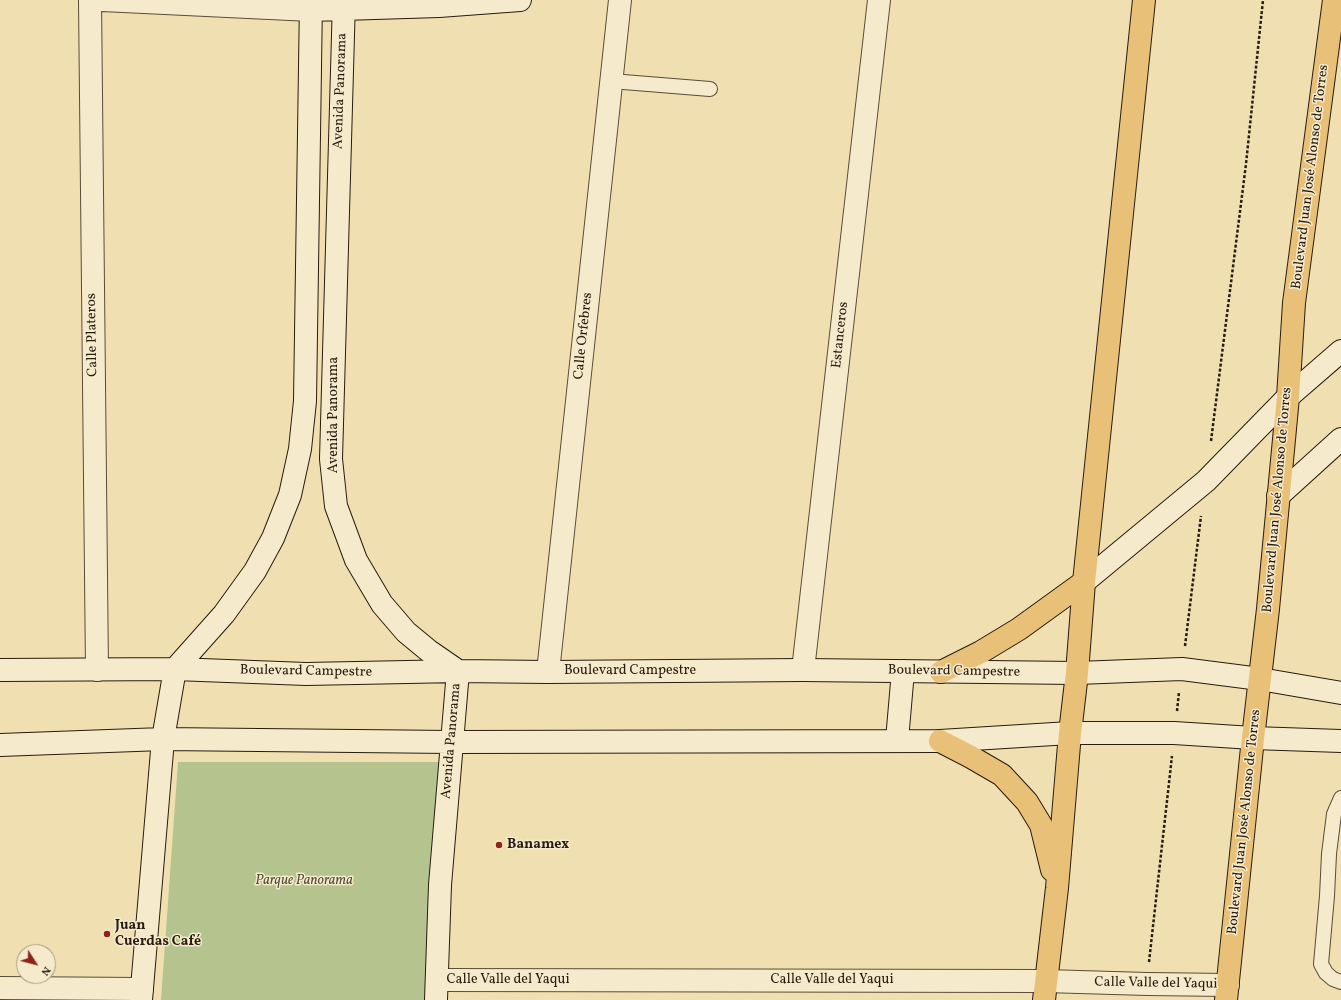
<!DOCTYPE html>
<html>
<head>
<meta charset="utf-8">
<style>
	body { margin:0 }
	#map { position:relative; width:1341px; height:1000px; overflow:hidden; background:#f0e0b1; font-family:Vollkorn,serif }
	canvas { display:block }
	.north { position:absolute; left:16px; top:944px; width:40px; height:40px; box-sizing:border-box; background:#f5ebcc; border:1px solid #a39880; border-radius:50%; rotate:126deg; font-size:11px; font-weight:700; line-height:16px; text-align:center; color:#281b0f }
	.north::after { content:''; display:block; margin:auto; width:14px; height:18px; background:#8f2418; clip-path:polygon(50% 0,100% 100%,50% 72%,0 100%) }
</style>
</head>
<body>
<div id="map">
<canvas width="1341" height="1000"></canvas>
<div class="north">N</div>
</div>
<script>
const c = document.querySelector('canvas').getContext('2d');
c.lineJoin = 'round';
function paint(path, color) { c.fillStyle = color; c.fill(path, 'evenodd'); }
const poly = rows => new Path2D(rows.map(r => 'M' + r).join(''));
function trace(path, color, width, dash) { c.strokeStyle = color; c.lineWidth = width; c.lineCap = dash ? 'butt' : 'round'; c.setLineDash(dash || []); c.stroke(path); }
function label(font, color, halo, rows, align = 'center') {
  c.font = font + ' Vollkorn,serif'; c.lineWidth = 3; c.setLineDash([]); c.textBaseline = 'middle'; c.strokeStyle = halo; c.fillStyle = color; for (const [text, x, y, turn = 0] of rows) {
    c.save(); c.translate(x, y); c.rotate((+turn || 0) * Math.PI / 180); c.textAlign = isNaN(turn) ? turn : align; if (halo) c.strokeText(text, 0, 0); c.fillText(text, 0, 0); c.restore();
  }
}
const green = poly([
	[178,762,447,762,430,1000,161,1000]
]);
const path = poly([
	[1211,441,1246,164,1263,0],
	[1185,646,1201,516],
	[1177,711,1179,692],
	[1149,962,1172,756]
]);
const lane = poly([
	[611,81,710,89],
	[1341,798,1334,814,1329,854,1327,896,1321,964,1326,973,1333,979,1341,982]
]);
const street = poly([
	[90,0,97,670],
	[102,0,311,10],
	[803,670,879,0],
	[548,672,620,0],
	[437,980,1045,981,1147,984,1228,985],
	[0,988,142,989]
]);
const secondary = poly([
	[344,0,331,459,336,506,356,560,382,604,406,632,429,651,458,671],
	[311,10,439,6,520,0],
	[1278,496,1341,439],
	[1084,582,1206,481,1288,397,1341,351],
	[0,670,175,669,306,674,458,671,548,672,803,670,1077,673,1182,669,1260,679,1341,693],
	[897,740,903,671],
	[0,745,163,739,451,742,940,741,1070,733,1174,733,1253,738,1341,741],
	[141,1000,163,739,175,669,224,614,255,571,273,538,290,495,300,449,305,401,311,0],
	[436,1000,440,885,458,671]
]);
const primary = poly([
	[941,672,981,652,1019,629,1084,582],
	[940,741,971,757,1002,775,1027,802,1041,825,1052,870],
	[1044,1000,1057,888,1070,733,1077,673,1084,582,1144,0],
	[1226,1000,1253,738,1268,609,1288,397,1294,303,1334,0]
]);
const markers = [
	[499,845,4,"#8f2418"],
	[107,934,4,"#8f2418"]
];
const streetNames = [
	["Avenida Panorama",341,91,-88],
	["Boulevard Juan José Alonso de Torres",1311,177,-83],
	["Calle Plateros",93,335,-91],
	["Estanceros",841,335,-84],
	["Calle Orfebres",584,336,-84],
	["Avenida Panorama",334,415,-90],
	["Boulevard Juan José Alonso de Torres",1278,500,-85],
	["Boulevard Campestre",630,671],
	["Boulevard Campestre",306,672,1],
	["Boulevard Campestre",954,672,1],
	["Avenida Panorama",452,741,-85],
	["Boulevard Juan José Alonso de Torres",1245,822,-84],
	["Calle Valle del Yaqui",508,980],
	["Calle Valle del Yaqui",832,980],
	["Calle Valle del Yaqui",1156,984,1]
];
const poiNames = [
	["Banamex",507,845],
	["Juan",115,926],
	["Cuerdas Café",115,942]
];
const parkNames = [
	["Parque Panorama",304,881]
];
paint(green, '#b5c38f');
trace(lane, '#5a4c38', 16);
trace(street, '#5a4c38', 24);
trace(secondary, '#281b0f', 24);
trace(primary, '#281b0f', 24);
trace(path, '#281b0f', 2.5, [3, 2]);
trace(lane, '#f5ebcc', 14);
trace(street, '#f5ebcc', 22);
trace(secondary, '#f5ebcc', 22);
trace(primary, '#e8c078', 22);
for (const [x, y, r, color] of markers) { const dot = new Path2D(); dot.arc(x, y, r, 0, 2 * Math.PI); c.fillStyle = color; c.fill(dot); trace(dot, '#f5ebcc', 1.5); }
label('14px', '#281b0f', '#f5ebcc', streetNames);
label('bold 14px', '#281b0f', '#f5ebcc', poiNames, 'left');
label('italic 14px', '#524d35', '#f5ebcc', parkNames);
</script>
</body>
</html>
